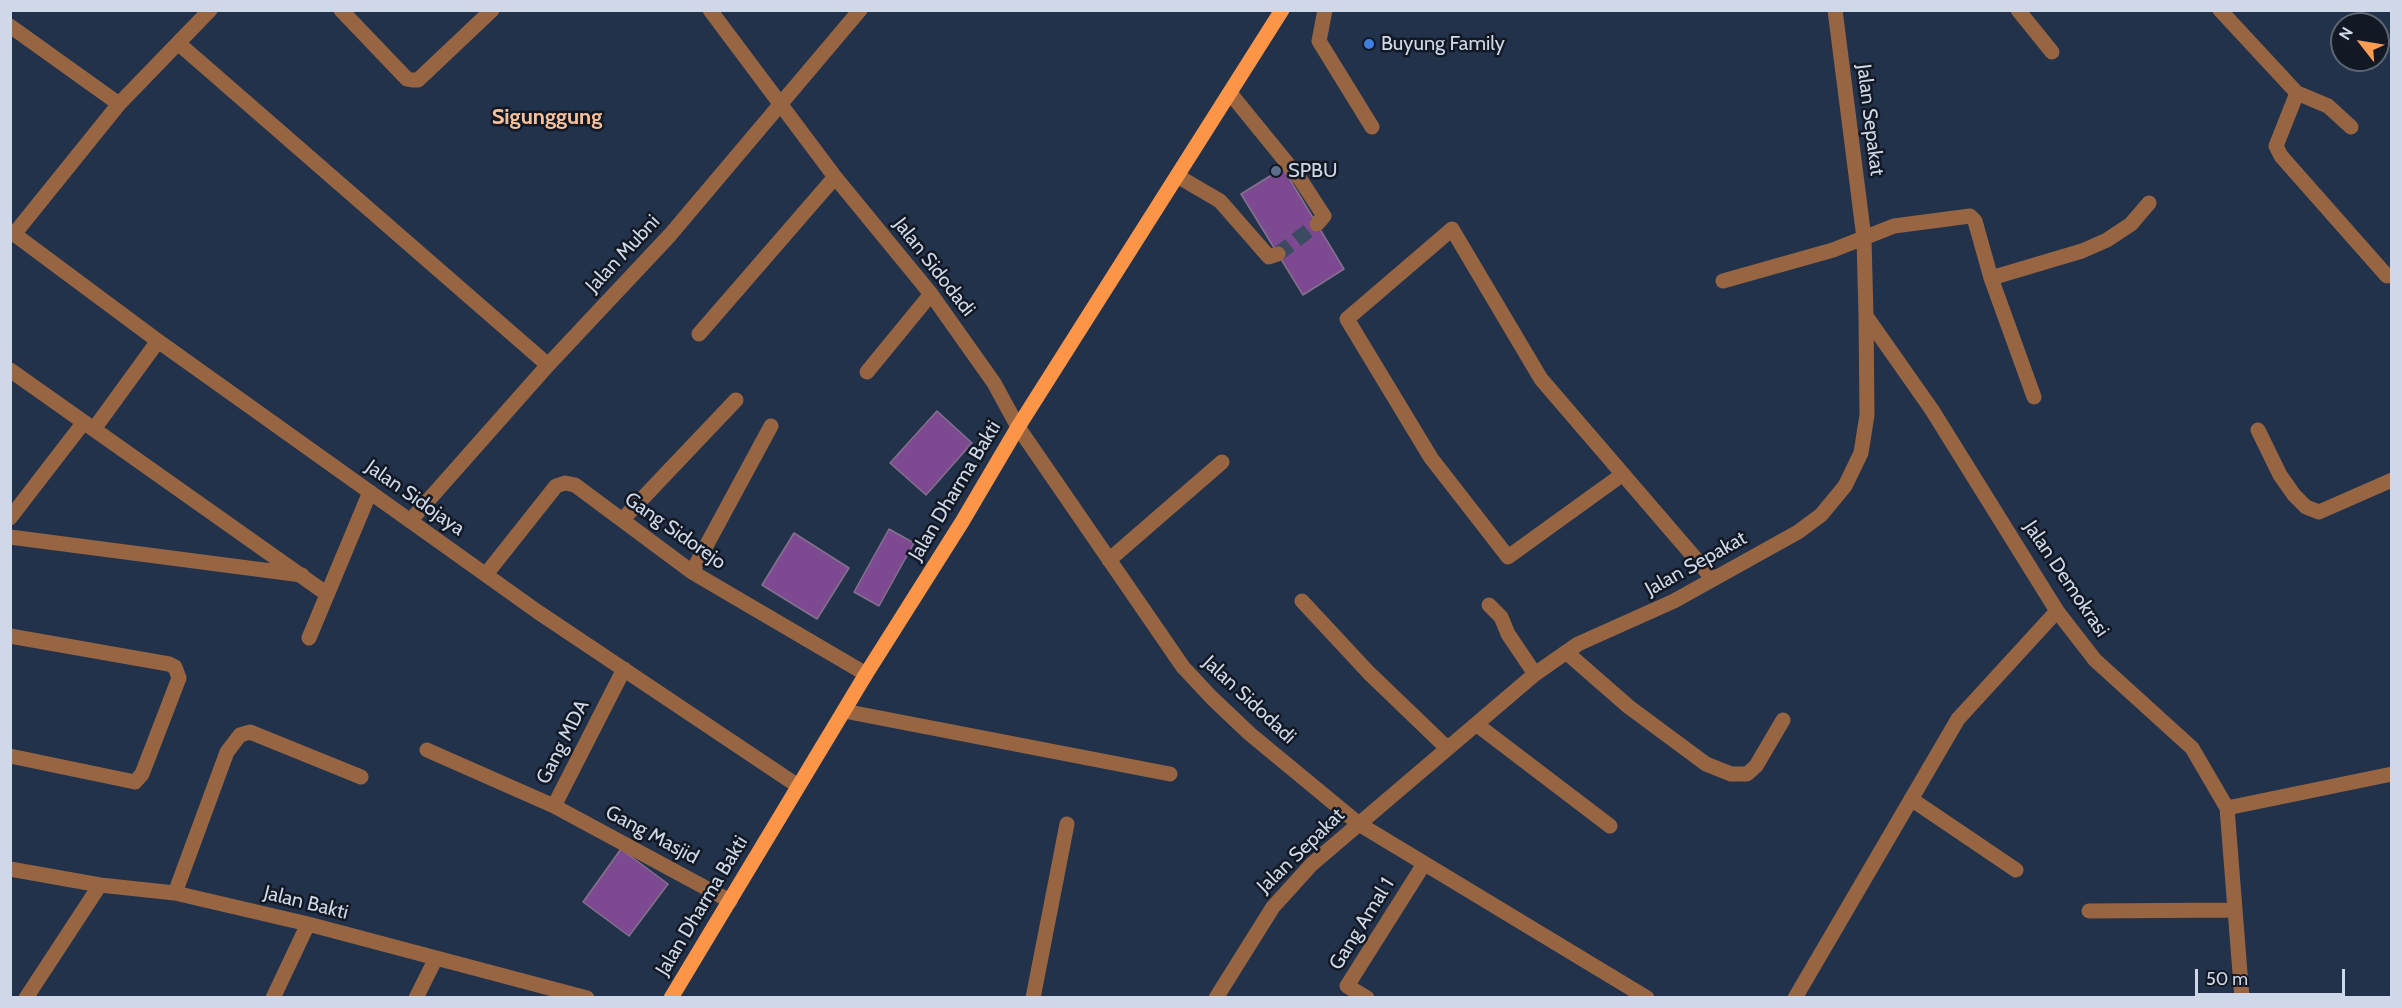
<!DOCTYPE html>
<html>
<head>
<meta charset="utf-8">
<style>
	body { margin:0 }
	#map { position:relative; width:2402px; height:1008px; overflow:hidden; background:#22324a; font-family:Cabin,sans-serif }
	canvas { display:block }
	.frame { position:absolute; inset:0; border:12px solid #ced8e8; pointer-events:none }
	.north { position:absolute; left:2330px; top:12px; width:60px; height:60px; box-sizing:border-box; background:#121925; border:2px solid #5d6573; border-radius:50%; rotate:301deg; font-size:16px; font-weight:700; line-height:24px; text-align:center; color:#ced8e8 }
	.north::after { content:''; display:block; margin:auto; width:21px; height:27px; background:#fd9d54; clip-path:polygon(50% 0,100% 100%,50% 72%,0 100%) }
	.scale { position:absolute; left:2195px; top:969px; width:150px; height:27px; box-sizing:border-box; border:3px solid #ced8e8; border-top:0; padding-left:8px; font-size:18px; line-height:21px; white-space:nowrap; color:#ced8e8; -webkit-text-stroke:4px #121925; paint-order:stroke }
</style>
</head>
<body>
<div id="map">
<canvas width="2402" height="1008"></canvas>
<div class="frame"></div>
<div class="north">N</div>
<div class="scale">50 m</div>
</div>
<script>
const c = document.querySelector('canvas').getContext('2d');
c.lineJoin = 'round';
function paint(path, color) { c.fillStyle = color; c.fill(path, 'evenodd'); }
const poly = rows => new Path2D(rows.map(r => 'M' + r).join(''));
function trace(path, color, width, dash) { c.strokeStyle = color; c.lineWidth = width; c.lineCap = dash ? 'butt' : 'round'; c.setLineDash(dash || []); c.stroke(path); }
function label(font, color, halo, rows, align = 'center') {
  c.font = font + ' Cabin,sans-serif'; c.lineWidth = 5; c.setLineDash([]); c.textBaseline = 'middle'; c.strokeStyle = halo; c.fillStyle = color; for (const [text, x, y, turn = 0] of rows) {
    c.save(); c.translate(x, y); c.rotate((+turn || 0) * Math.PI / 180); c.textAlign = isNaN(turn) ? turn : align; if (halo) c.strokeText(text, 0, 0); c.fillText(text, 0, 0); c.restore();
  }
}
const building = poly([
	[1283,168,1344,269,1303,295,1241,194,1283,168],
	[937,411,972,443,926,495,890,463,937,411],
	[889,529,914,543,879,606,854,592,889,529],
	[794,533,849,568,817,619,762,585,794,533],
	[621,849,668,884,629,936,583,902,621,849]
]);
const minorTunnel = poly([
	[1278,254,1317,224]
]);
const minor = poly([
	[341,10,407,79,412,80,418,80,492,10],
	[710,10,835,177,931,294,994,383,1018,427,1183,667,1212,698,1250,734,1359,824,1647,998],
	[1325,10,1319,41,1372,127],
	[2018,10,2052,52],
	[2220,10,2297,93,2328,106,2351,127],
	[10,26,119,104],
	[178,43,548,365],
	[1230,93,1300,179,1324,216,1317,224],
	[2297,93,2276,146,2281,156,2387,276],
	[1179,177,1220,201,1269,257,1278,254],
	[10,231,158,341,538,612,798,786],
	[15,233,119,104,210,10],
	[1991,278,2082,251,2107,240,2131,224,2149,203],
	[1723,281,1833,250,1894,226,1970,216,1975,221,1991,278,2034,397],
	[1866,316,1932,410,2057,611,2095,660,2192,748,2227,808,2242,998],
	[699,334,835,177],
	[10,370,327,594],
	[867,372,931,294],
	[94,429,158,341],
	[2258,430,2280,475,2294,495,2306,507,2319,512,2392,480],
	[1623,474,1508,557,1431,458,1347,319,1452,229,1541,379,1713,579],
	[10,518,84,422],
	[622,520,736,400],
	[410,521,548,365,670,235,860,10],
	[10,537,302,575],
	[1109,560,1222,462],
	[692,572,771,426],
	[487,573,556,486,565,483,575,485,692,572,866,674],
	[1302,601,1369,673,1447,748],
	[1489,605,1501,617,1508,634,1535,674],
	[10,636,169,664,175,667,179,678,142,774,135,782,10,756],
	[309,638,370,492],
	[1566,652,1629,707,1706,764,1731,774,1747,774,1756,766,1783,720],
	[844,711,1170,774],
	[1476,724,1610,826],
	[427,750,554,806,624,669],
	[1911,799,2016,870],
	[554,806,730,901],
	[2227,808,2392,774],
	[10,869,100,885,175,893,308,924,587,998],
	[175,893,227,752,240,735,250,732,361,777],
	[2089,911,2235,910],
	[26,998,100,885],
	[273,998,308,924],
	[416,998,436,958],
	[1033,998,1067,824],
	[1216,998,1273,907,1312,864,1535,674,1578,644,1674,601,1798,532,1821,515,1845,486,1861,453,1867,415,1866,316,1864,238,1835,10],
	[1367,998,1347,986,1424,864],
	[1795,998,1958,719,2057,611]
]);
const major = poly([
	[671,998,866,674,962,522,1018,427,1282,10]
]);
const markers = [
	[1369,44,6,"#3f7fe0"],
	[1276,171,6,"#5c6f8a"]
];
const poiNames = [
	["Buyung Family",1381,44],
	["SPBU",1288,171]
];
const streetNames = [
	["Jalan Sepakat",1870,120,83],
	["Jalan Mubni",623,254,-47],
	["Jalan Sidodadi",934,267,52],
	["Jalan Dharma Bakti",955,491,-59],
	["Jalan Sidojaya",415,498,35],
	["Gang Sidorejo",675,531,35],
	["Jalan Sepakat",1696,564,-29],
	["Jalan Demokrasi",2066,579,56],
	["Jalan Sidodadi",1249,700,43],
	["Gang MDA",563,742,-63],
	["Gang Masjid",652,835,28],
	["Jalan Sepakat",1301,851,-44],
	["Jalan Bakti",306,903,14],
	["Jalan Dharma Bakti",702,906,-59],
	["Gang Amal 1",1362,924,-58]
];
const quarterNames = [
	["Sigunggung",547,118]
];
paint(building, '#7d4a91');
trace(building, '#85708d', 1.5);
trace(minorTunnel, '#3c4b62', 15, [15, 8]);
trace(minor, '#986543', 15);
trace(major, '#fd9548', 15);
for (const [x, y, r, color] of markers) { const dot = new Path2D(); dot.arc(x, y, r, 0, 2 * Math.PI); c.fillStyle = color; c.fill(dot); trace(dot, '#121925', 2); }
label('20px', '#ced8e8', '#121925', poiNames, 'left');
label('20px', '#ced8e8', '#121925', streetNames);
label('bold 22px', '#f8c19c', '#121925', quarterNames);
</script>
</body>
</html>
